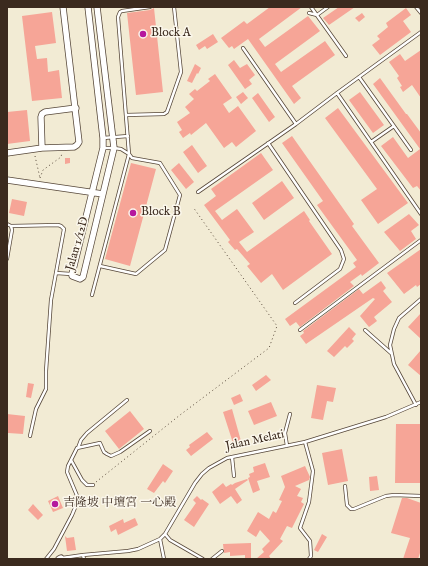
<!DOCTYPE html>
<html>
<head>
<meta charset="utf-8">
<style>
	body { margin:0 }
	#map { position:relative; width:428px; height:566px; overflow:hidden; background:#f2ebd4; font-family:"IM FELL English",serif }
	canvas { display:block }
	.frame { position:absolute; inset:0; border:8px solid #3b2a1e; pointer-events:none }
</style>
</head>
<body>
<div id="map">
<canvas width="428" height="566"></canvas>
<div class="frame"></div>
</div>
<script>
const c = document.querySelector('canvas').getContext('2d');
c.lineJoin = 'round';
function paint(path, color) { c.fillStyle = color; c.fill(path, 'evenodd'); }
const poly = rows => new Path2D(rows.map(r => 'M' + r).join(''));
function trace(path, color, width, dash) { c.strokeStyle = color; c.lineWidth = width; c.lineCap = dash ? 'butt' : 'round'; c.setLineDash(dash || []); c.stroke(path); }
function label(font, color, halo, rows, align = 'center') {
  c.font = font + ' "IM FELL English","Noto Serif SC",serif'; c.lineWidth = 3; c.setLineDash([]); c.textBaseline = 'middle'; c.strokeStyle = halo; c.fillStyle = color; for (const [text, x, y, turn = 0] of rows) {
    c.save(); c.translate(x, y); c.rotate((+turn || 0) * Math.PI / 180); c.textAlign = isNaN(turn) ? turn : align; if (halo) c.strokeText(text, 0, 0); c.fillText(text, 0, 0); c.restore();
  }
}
const building = poly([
	[270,7,302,7,259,39,265,47,308,16,320,31,275,64,281,72,325,41,335,55,292,86,301,98,294,104,248,39,234,49,232,46,229,48,221,38,244,21,247,24],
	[339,7,355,7,329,25,323,18],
	[154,8,163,92,136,95,127,13,150,10],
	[406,8,411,15,403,21,411,32,380,55,372,45,380,39,377,36,388,27,386,23],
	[52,12,56,43,35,46,37,59,47,58,48,72,59,70,62,98,32,101,22,16],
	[362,13,365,17,359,22,355,18],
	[213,34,218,42,207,49,205,46,199,50,196,45],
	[421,50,421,98,412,85,403,92,400,87,402,86,397,78,399,76,389,62,400,54,405,61],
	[234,60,240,68,247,64,255,75,249,80,252,84,245,89,228,65],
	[195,64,201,68,198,74,197,73,192,83,187,81],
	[215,74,232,98,223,104,229,113,238,106,256,131,236,147,232,142,224,148,206,123,191,135,190,133,183,138,179,132,182,130,177,122,190,113,185,107,194,99,189,94,195,89,197,91,210,81,208,79],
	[380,78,406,114,407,114,421,133,421,191,417,186,413,188,381,146,393,137,408,158,420,149,373,84],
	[243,92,248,98,241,104,236,97],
	[360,92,384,125,373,133,349,100],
	[258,93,275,117,269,122,252,98],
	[338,108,408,203,378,224,361,200,377,189,325,118],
	[27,110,30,141,7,144,7,112],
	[292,136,354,224,352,226,379,263,362,276,361,274,350,282,354,286,300,327,296,322,290,326,285,319,356,267,353,263,357,260,317,205,323,201,282,143],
	[192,145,207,166,198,173,183,152],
	[261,153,273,170,215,211,222,220,237,209,254,232,239,242,247,252,304,211,310,220,309,221,332,254,283,290,272,274,261,283,247,266,250,264,237,249,235,250,228,242,230,240,204,205,216,196,211,189],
	[65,158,70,158,70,163,65,164],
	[131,163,156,169,130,266,105,259],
	[179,163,194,182,186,189,171,170],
	[282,181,294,198,264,220,252,203],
	[12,199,27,202,24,216,9,213],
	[409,214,419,225,411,231,416,239,400,251,384,232],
	[421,249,421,284,417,287,416,285,404,294,387,273],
	[381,281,386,288,383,291,392,302,374,317,377,321,369,327,360,316,375,299,373,298,306,344,300,336,304,333,303,331,359,289,363,294],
	[421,313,421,339,408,327],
	[349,327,356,334,352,339,354,341,347,348,345,346,334,357,327,351],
	[421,350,421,376,408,365],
	[266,375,271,380,256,391,252,385],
	[28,383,34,384,31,398,26,397],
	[317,385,336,388,333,402,327,401,323,420,311,418],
	[240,394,243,401,234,405,231,398],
	[271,402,277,416,254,425,248,411],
	[232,409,241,441,233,443,223,412],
	[130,411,144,429,119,449,105,431],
	[7,414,25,416,23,434,8,433],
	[396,424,421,424,421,483,395,483],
	[207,432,213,439,191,456,186,450,190,447,189,445],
	[342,449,348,481,328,485,322,453],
	[265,463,270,477,257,481,260,490,253,493,248,478,250,477,249,474,254,472,253,467],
	[163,464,173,471,165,483,163,481,154,493,147,489],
	[305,466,310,477,309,480,295,486,301,489,297,496,303,498,301,502,304,504,292,528,287,526,280,539,283,541,269,556,271,559,256,559,264,552,262,549,270,541,260,530,256,537,247,531,258,512,269,519,273,511,276,513,282,501,279,500,285,487,281,476],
	[377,476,379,490,370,491,369,477],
	[247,479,248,480,235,489,242,500,237,504,231,496,220,504,212,492,223,483,226,487,231,484,232,485,235,483],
	[58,496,63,508,53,512,48,501],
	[197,496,201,500,202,499,209,504,194,527,184,520,196,503,193,500],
	[402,498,407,498,421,503,421,550,418,559,403,559,410,538,391,533],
	[33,504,43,515,38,520,28,510],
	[135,518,138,525,118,535,116,529,111,532,109,526,123,519,124,523],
	[322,534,327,537,318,552,314,550],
	[65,536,67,538,74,537,76,550,67,551],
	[251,543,251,559,245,559,245,555,230,556,230,552,224,553,223,544]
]);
const path = poly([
	[35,156,40,178],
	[40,178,43,170,61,157,62,153],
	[96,482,180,415,269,348,277,326,193,207]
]);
const service = poly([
	[311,7,346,56],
	[416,7,421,13],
	[309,13,317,15,328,7],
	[243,48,296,124],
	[359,77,411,150],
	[337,93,421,214],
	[126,115,164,114,167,112,181,72,174,7],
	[103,138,128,136],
	[371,142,394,126],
	[268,143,341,250,344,259,340,269,295,303],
	[198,192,296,124,337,93,421,32],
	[7,224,11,226,12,230,7,259],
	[11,226,58,225,61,226,64,229,51,300,46,371,46,389,36,409,30,436],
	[100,266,136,274,165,250,180,195,160,163,132,158,129,154,121,149,114,148,104,148],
	[56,273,71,274],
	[92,295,129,154,118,17,120,12,122,11,150,7],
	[300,330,421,240],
	[365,330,392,354],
	[416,405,394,364,390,345,394,329,399,318,421,299],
	[305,442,313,471,309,502,300,528,310,541,311,556,309,559],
	[287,446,285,433,290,414],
	[78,448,81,440,87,433,127,400],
	[232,457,234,476],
	[71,460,82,480,87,485,93,485],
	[345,486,347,505,351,509,354,509,376,500,386,496,394,495,421,496],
	[165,534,170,540,203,559],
	[160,539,164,559],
	[83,555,84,559],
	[62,558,83,555,128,551,138,549,160,539,165,534,195,483,202,474,209,468,227,458,305,442,386,417,421,402],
	[46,559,54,549,72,515,77,503,78,498,67,472,68,466,77,448,100,443,104,452,107,454,111,456,120,452,150,431],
	[212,559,222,551]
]);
const minor = poly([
	[88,7,103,138,103,148,72,274,72,276,80,279,83,277,114,148,97,7],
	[42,148,41,117,42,114,45,112,76,108],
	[7,153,42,148,74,147,77,145,79,142,63,7],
	[7,180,103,194],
	[59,559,61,558]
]);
const markers = [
	[143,34,4,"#b5179e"],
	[133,213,4,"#b5179e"],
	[55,504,4,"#b5179e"]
];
const poiNames = [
	["Block A",151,34],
	["Block B",141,213],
	["吉隆坡 中壇宮 一心殿",63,504]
];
const streetNames = [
	["Jalan 1/12D",78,244,-74],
	["Jalan Melati",255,441,-12]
];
paint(building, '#f6a597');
trace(service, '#564739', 4);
trace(minor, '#564739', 7);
trace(path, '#564739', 1, [1, 3]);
trace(service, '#fff', 2.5);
trace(minor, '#fff', 5.5);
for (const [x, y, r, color] of markers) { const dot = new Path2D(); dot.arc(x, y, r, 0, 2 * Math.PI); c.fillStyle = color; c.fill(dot); trace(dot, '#fbf7ec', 1.5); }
label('12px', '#3b2a1e', '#fbf7ec', poiNames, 'left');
label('12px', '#3b2a1e', '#fbf7ec', streetNames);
</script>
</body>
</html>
